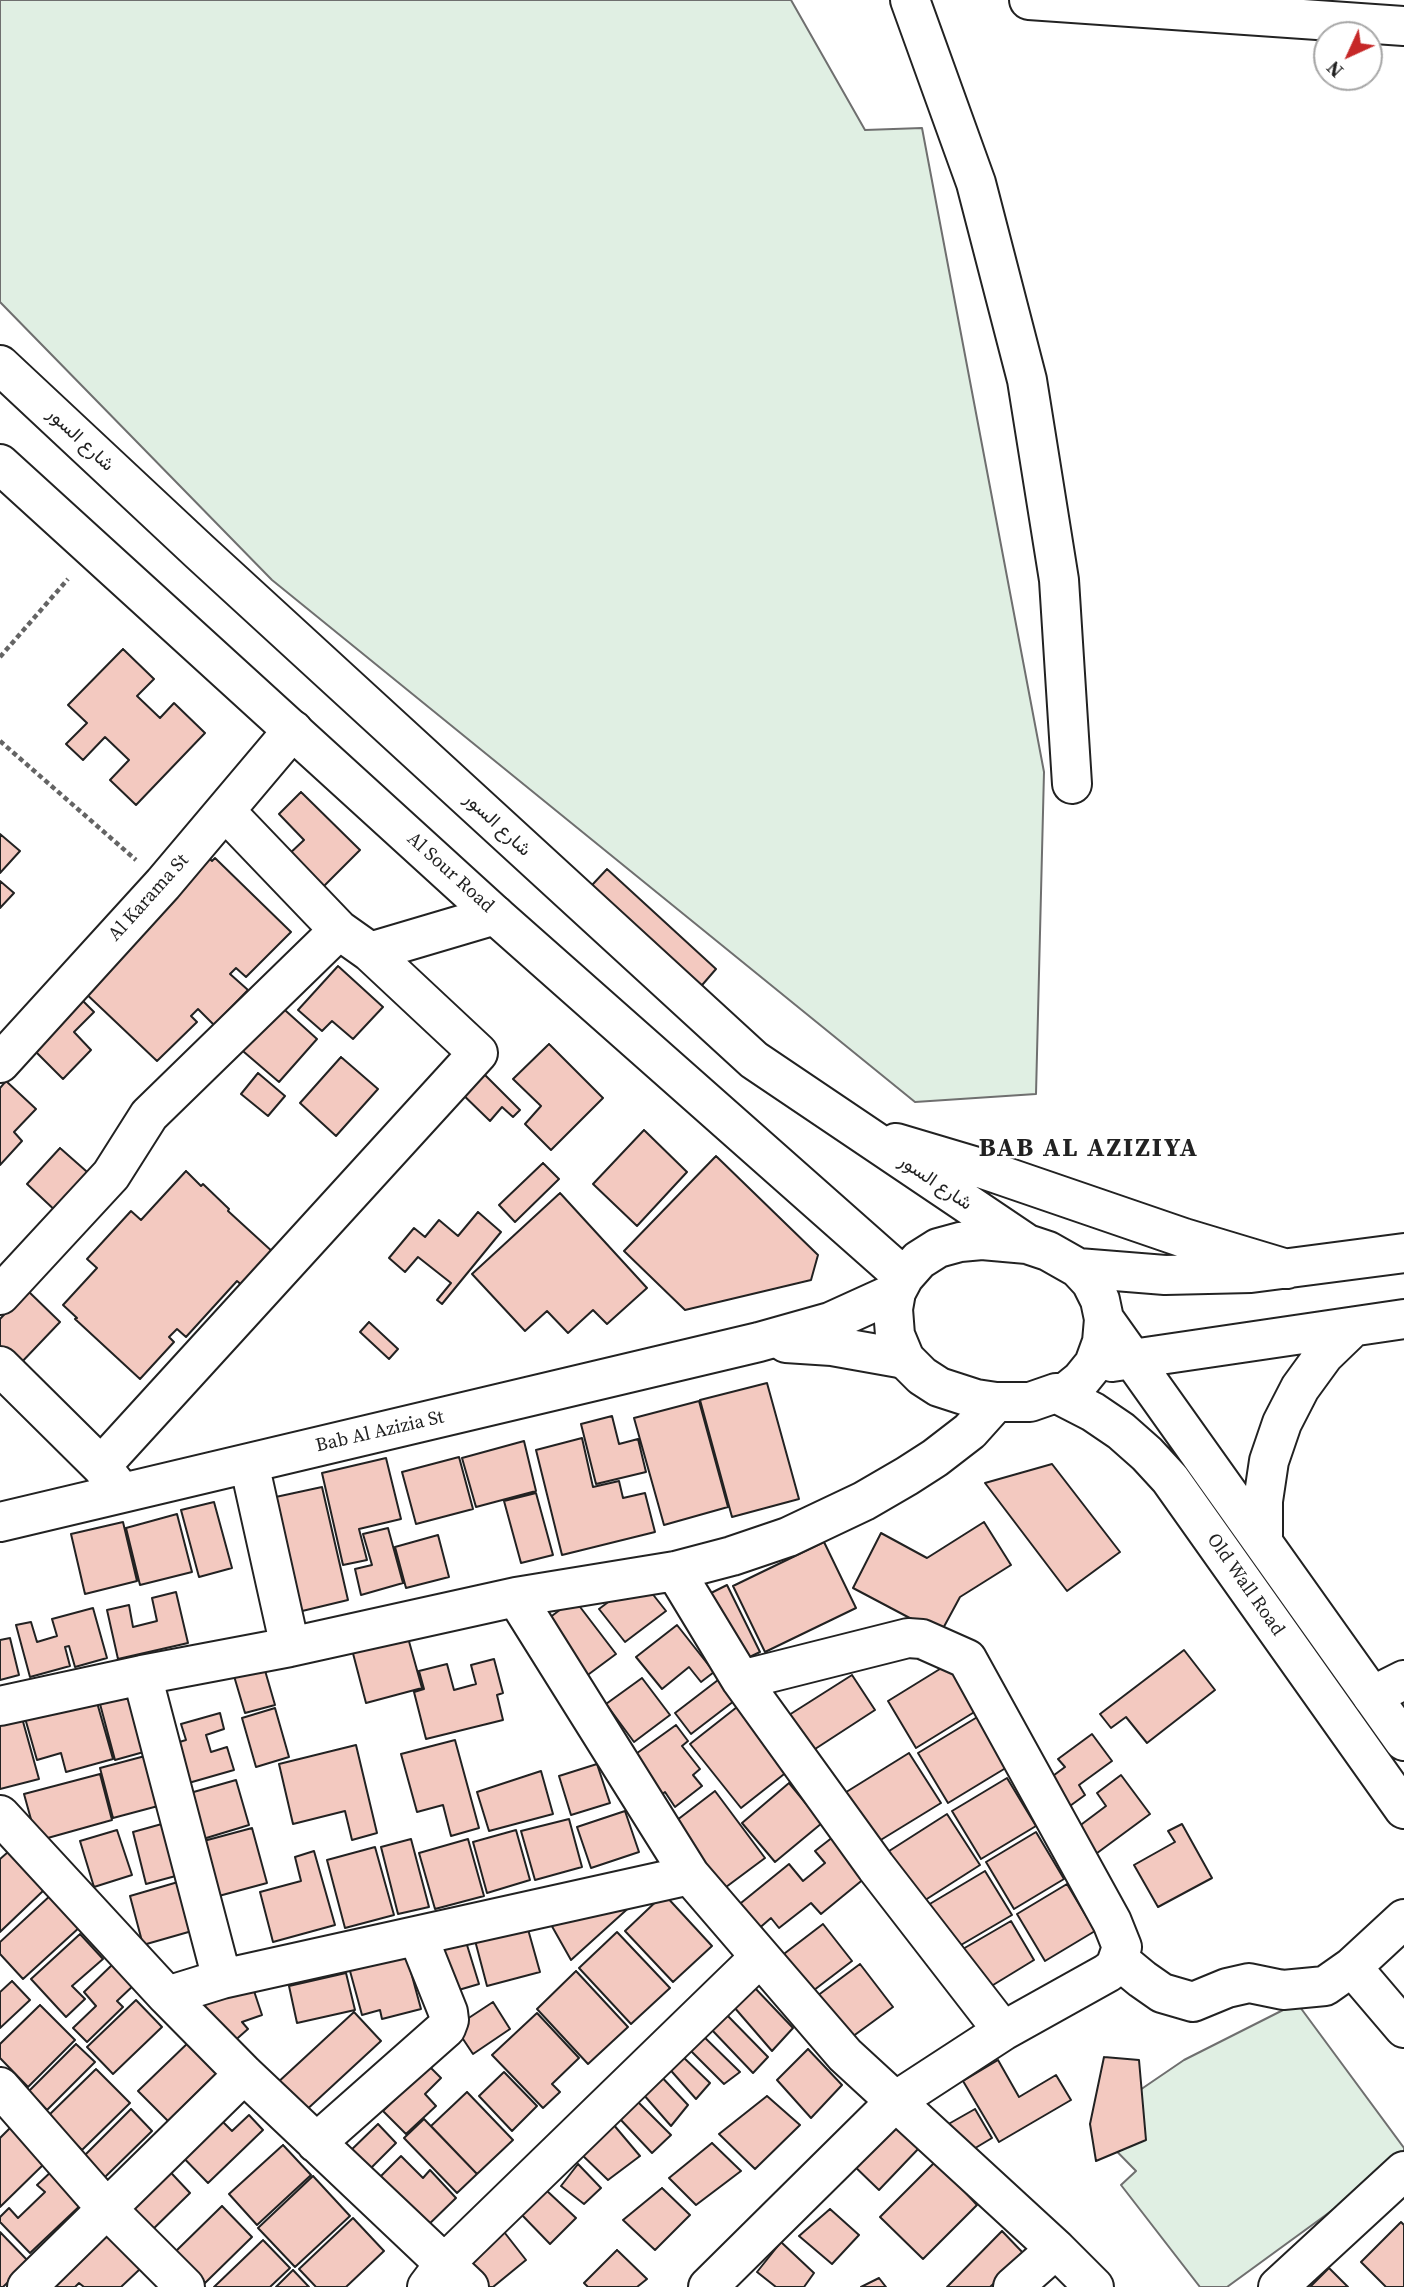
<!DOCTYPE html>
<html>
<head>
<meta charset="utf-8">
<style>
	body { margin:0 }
	#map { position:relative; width:1404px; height:2287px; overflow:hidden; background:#fff; font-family:"Source Serif 4",serif }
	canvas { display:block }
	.north { position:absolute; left:1313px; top:21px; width:70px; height:70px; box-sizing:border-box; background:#fff; border:2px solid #a7a7a7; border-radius:50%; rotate:225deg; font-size:19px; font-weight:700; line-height:28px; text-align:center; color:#222 }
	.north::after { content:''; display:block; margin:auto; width:24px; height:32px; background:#c62828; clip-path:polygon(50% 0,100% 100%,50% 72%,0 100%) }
</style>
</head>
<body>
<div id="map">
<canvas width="1404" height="2287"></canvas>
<div class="north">N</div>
</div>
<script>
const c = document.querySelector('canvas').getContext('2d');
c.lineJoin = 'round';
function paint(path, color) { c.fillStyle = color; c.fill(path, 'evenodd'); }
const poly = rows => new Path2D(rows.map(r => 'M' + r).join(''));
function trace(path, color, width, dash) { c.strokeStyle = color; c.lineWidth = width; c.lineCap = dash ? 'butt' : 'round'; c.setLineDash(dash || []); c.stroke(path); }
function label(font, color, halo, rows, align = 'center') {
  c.font = font + ' "Source Serif 4",Vazirmatn,serif'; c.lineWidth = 5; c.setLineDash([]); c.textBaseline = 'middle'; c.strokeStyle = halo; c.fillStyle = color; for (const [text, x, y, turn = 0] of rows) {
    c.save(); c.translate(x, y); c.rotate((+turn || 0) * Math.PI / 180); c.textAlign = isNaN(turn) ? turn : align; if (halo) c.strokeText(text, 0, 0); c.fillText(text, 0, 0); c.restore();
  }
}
const green = poly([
	[0,0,791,0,865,130,922,128,1044,772,1036,1094,915,1102,272,580,0,302,0,0],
	[1297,2003,1404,2148,1404,2158,1227,2287,1200,2287,1121,2185,1136,2171,1090,2124,1184,2060,1297,2003]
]);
const building = poly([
	[123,649,154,679,137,696,160,718,174,703,205,733,136,805,110,780,129,760,105,737,83,760,66,744,87,723,68,705,123,649],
	[301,792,360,850,320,890,287,856,304,840,279,814,301,792],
	[0,834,20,851,0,873,0,834],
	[204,854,212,861,215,858,291,932,246,977,236,968,230,974,248,990,214,1025,198,1009,191,1016,197,1022,157,1061,80,988,204,854],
	[607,869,716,969,690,999,580,898,607,869],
	[0,881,14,893,0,908,0,881],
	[338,966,383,1007,353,1039,332,1021,322,1031,298,1010,338,966],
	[78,996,94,1012,74,1032,91,1050,63,1079,28,1044,78,996],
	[276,1002,317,1039,279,1082,237,1046,276,1002],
	[549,1044,603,1098,551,1150,525,1124,541,1106,513,1079,549,1044],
	[341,1057,378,1089,336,1136,300,1103,341,1057],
	[474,1064,520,1110,513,1117,502,1107,490,1121,454,1086,474,1064],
	[258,1073,285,1096,268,1116,241,1094,258,1073],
	[6,1081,36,1109,14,1132,22,1141,0,1165,0,1088,6,1081],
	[644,1130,687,1172,637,1226,593,1184,644,1130],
	[60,1148,94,1178,60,1215,27,1184,60,1148],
	[716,1156,818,1255,811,1280,685,1310,624,1251,716,1156],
	[543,1163,559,1179,515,1222,499,1205,543,1163],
	[186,1171,201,1186,203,1184,229,1209,228,1211,275,1254,244,1287,237,1281,186,1337,177,1329,169,1337,174,1342,140,1379,75,1319,77,1318,63,1305,97,1268,87,1259,131,1211,141,1220,186,1171],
	[560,1193,647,1288,607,1324,593,1310,568,1333,547,1311,525,1331,472,1274,560,1193],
	[478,1212,501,1232,442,1304,437,1300,451,1283,418,1257,405,1272,389,1258,414,1228,425,1237,439,1220,458,1236,478,1212],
	[27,1290,60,1322,18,1366,0,1350,0,1319,27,1290],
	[369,1322,398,1349,389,1359,360,1332,369,1322],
	[767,1383,799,1499,732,1517,700,1400,767,1383],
	[699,1401,728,1507,664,1525,634,1418,699,1401],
	[612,1416,619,1444,638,1439,646,1472,596,1484,581,1424,612,1416],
	[582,1438,593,1487,619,1481,623,1498,645,1493,655,1532,562,1555,536,1450,582,1438],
	[524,1441,536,1491,476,1507,462,1458,524,1441],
	[459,1457,473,1509,416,1524,402,1472,459,1457],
	[386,1458,401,1519,359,1529,367,1560,343,1565,322,1473,386,1458],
	[1052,1464,1120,1552,1067,1591,985,1483,1052,1464],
	[322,1487,348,1600,298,1612,271,1498,322,1487],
	[536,1493,553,1555,521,1563,504,1501,536,1493],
	[214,1502,232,1568,199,1577,181,1510,214,1502],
	[177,1514,192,1572,140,1585,126,1528,177,1514],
	[123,1522,137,1581,85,1594,71,1534,123,1522],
	[984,1522,1011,1565,960,1597,940,1634,853,1588,881,1533,927,1558,984,1522],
	[388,1528,403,1583,361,1595,355,1569,372,1565,363,1534,388,1528],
	[438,1535,449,1577,406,1588,395,1547,438,1535],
	[824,1542,856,1608,765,1652,733,1586,824,1542],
	[640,1578,666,1611,625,1642,599,1609,640,1578],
	[727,1585,760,1652,735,1664,703,1597,727,1585],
	[176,1592,188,1643,118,1659,107,1610,129,1605,133,1627,157,1621,152,1598,176,1592],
	[574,1599,616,1654,585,1677,544,1622,574,1599],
	[93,1608,107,1658,75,1667,69,1646,65,1647,70,1666,30,1677,16,1625,31,1622,37,1642,57,1636,52,1619,93,1608],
	[677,1625,714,1672,701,1682,689,1667,662,1689,636,1657,677,1625],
	[405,1627,422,1688,366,1703,350,1642,405,1627],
	[10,1638,19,1675,0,1680,0,1640,10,1638],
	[1184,1650,1215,1690,1147,1743,1126,1717,1111,1728,1100,1714,1184,1650],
	[494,1659,503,1693,497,1695,503,1720,426,1739,414,1692,424,1689,419,1671,447,1664,454,1690,476,1684,471,1665,494,1659],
	[948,1664,976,1711,916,1748,888,1701,948,1664],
	[264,1667,275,1705,245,1713,234,1676,264,1667],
	[852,1675,875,1710,812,1751,789,1715,852,1675],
	[642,1678,670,1715,634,1742,606,1704,642,1678],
	[718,1680,734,1701,691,1734,675,1713,718,1680],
	[136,1695,151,1750,115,1760,100,1704,136,1695],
	[96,1699,113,1759,66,1772,61,1753,37,1760,25,1718,96,1699],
	[737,1707,788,1771,741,1808,690,1744,737,1707],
	[275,1708,289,1757,256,1767,242,1718,275,1708],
	[220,1713,224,1729,206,1735,211,1752,227,1747,234,1770,178,1786,166,1746,186,1740,181,1724,220,1713],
	[979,1716,1009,1766,948,1803,918,1753,979,1716],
	[22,1718,39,1779,0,1789,0,1724,22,1718],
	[676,1725,688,1741,682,1746,700,1769,693,1775,702,1786,675,1807,665,1792,652,1802,633,1756,676,1725],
	[1092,1734,1112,1761,1079,1785,1085,1795,1059,1814,1038,1787,1065,1767,1058,1759,1092,1734],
	[455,1740,479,1828,451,1836,443,1805,417,1812,401,1754,455,1740],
	[356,1745,377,1833,352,1840,345,1811,293,1824,279,1764,356,1745],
	[909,1753,941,1803,866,1849,835,1799,909,1753],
	[145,1756,158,1806,113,1818,100,1768,145,1756],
	[597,1764,610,1803,571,1815,559,1776,597,1764],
	[541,1771,553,1814,489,1831,477,1792,541,1771],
	[100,1774,112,1820,37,1841,24,1794,100,1774],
	[1121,1775,1150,1814,1089,1859,1070,1833,1106,1806,1097,1793,1121,1775],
	[1007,1778,1036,1826,981,1859,952,1811,1007,1778],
	[236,1780,249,1825,203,1839,190,1793,236,1780],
	[789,1783,822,1823,775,1862,742,1823,789,1783],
	[715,1791,765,1858,718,1893,668,1827,715,1791],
	[625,1811,639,1852,591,1868,577,1827,625,1811],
	[947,1814,980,1865,919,1904,886,1853,947,1814],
	[569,1819,582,1867,535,1880,521,1831,569,1819],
	[169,1822,183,1874,146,1884,133,1832,169,1822],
	[1182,1824,1212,1878,1158,1907,1134,1865,1175,1842,1168,1831,1182,1824],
	[252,1828,267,1883,215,1897,200,1842,252,1828],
	[117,1830,132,1875,94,1887,80,1841,117,1830],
	[516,1830,530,1880,487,1893,473,1842,516,1830],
	[1036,1832,1064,1879,1014,1909,986,1862,1036,1832],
	[838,1833,871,1873,821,1914,811,1903,779,1928,771,1918,756,1931,736,1907,789,1864,803,1881,825,1863,815,1851,838,1833],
	[411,1839,429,1907,398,1914,381,1847,411,1839],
	[468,1839,484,1896,435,1909,419,1853,468,1839],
	[375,1847,394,1915,345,1928,327,1860,375,1847],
	[314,1851,335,1925,273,1942,260,1892,301,1881,295,1857,314,1851],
	[8,1852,44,1890,0,1932,0,1859,8,1852],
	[985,1871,1012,1915,949,1952,923,1908,985,1871],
	[178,1882,192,1931,143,1945,130,1896,178,1882],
	[1067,1884,1095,1931,1045,1961,1017,1914,1067,1884],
	[52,1894,81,1926,23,1979,0,1954,0,1942,52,1894],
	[644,1894,571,1960,549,1921,644,1894],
	[664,1894,712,1946,673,1982,625,1931,664,1894],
	[524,1915,540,1972,487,1986,472,1929,524,1915],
	[1011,1921,1034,1960,980,1993,956,1953,1011,1921],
	[823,1924,852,1961,805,1997,776,1960,823,1924],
	[463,1932,479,1984,445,1994,429,1942,463,1932],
	[617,1932,670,1988,631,2024,579,1968,617,1932],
	[80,1934,103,1959,72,1986,85,1999,66,2017,31,1979,80,1934],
	[405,1950,421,2009,382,2019,380,2010,362,2015,347,1960,405,1950],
	[114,1963,135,1984,117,2001,123,2007,87,2042,73,2028,96,2006,84,1992,114,1963],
	[860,1964,893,2007,841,2045,809,2002,860,1964],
	[576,1971,628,2027,588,2064,537,2009,576,1971],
	[346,1973,355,2010,297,2023,289,1986,346,1973],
	[249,1976,262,2015,242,2022,248,2029,223,2051,185,2009,249,1976],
	[12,1981,30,2000,0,2028,0,1992,12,1981],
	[754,1987,793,2028,772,2051,734,2007,754,1987],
	[136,2000,162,2027,113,2074,87,2047,136,2000],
	[493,2002,510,2029,473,2054,455,2027,493,2002],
	[40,2005,75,2040,28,2087,0,2058,0,2044,40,2005],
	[723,2011,768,2057,753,2073,711,2029,723,2011],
	[354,2012,381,2041,302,2114,275,2085,354,2012],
	[537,2013,579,2058,552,2084,560,2092,543,2108,492,2055,537,2013],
	[699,2032,740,2072,724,2084,688,2048,699,2032],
	[191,2040,220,2070,168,2121,138,2091,191,2040],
	[76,2044,95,2062,47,2110,29,2091,76,2044],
	[808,2049,842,2085,811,2118,777,2080,808,2049],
	[680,2054,710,2083,696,2099,666,2065,680,2054],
	[1104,2057,1139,2060,1146,2140,1096,2161,1090,2124,1104,2057],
	[998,2060,1019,2097,1056,2075,1071,2100,999,2142,963,2081,998,2060],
	[429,2066,441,2078,425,2094,436,2106,406,2134,383,2111,429,2066],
	[96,2069,130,2103,82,2150,48,2116,96,2069],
	[504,2072,537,2106,512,2131,479,2096,504,2072],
	[657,2072,688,2105,671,2126,643,2094,657,2072],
	[467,2092,513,2140,477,2174,431,2126,467,2092],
	[767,2096,800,2125,755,2169,719,2134,767,2096],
	[636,2100,671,2135,652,2153,620,2119,636,2100],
	[131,2109,152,2131,104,2178,83,2157,131,2109],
	[975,2109,992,2138,962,2156,945,2126,975,2109],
	[212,2111,232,2131,249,2115,263,2130,208,2183,174,2148,212,2111],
	[892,2117,920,2147,879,2190,849,2161,892,2117],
	[424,2119,477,2174,457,2193,404,2138,424,2119],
	[378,2124,396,2143,365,2174,346,2155,378,2124],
	[613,2124,640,2156,608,2180,578,2151,613,2124],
	[13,2125,47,2161,0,2207,0,2138,13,2125],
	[712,2143,741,2171,696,2205,669,2178,712,2143],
	[283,2145,311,2175,257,2225,229,2194,283,2145],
	[401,2156,423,2178,430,2170,456,2198,424,2229,377,2180,401,2156],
	[160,2161,190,2193,146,2236,115,2203,160,2161],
	[936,2161,977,2205,923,2259,880,2217,936,2161],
	[578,2164,601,2188,584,2204,561,2186,578,2164],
	[54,2169,85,2201,30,2253,0,2222,0,2217,9,2208,18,2218,45,2192,37,2185,54,2169],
	[313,2176,350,2216,295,2267,258,2228,313,2176],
	[662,2188,690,2215,655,2250,623,2220,662,2188],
	[546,2190,576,2218,550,2244,521,2214,546,2190],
	[222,2206,252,2237,205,2283,175,2252,222,2206],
	[830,2209,859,2235,832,2264,799,2236,830,2209],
	[353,2218,384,2251,346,2287,316,2287,299,2269,353,2218],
	[1401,2222,1404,2225,1404,2287,1386,2287,1361,2262,1401,2222],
	[501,2228,526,2260,493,2287,487,2287,464,2264,501,2228],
	[102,2230,140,2269,121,2287,84,2287,79,2283,75,2287,53,2287,102,2230],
	[1002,2231,1025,2255,990,2287,947,2287,1002,2231],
	[0,2232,29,2262,3,2287,0,2287,0,2232],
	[263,2240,290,2268,270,2287,214,2287,263,2240],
	[781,2242,814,2273,804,2287,776,2287,757,2272,781,2242],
	[617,2250,647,2279,637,2287,588,2287,584,2283,617,2250],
	[1329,2268,1348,2287,1310,2287,1329,2268],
	[293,2270,309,2287,276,2287,293,2270],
	[879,2278,886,2287,861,2287,879,2278]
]);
const path = poly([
	[0,657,68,579],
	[0,741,136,860]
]);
const minor = poly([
	[910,0,976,183,1027,380,1059,580,1072,784],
	[1029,0,1404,26],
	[370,952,495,915],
	[0,1063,163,884,293,730],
	[0,1295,111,1175,149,1115,339,930],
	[786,1343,832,1346,905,1359],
	[0,1366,101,1466,117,1486],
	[249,1463,290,1647],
	[101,1466,478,1053,370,952,339,930,225,811],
	[0,1522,759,1342,830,1322,896,1292],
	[675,1571,741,1680,876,1867,1003,2031],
	[516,1597,690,1875,845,2055,1056,2249,1094,2287],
	[142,1675,222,1979],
	[1372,1696,1404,1680],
	[0,1706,142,1675,290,1647,516,1597,675,1571,732,1556,788,1537,864,1501,907,1476,935,1458,970,1431,996,1402],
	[0,1815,167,1996,244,2074,469,2287],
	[1119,1960,1142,1979,1162,1993,1193,2002,1227,1988,1249,1983,1283,1990,1325,1986,1352,1967,1404,1919],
	[1352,1967,1404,2028],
	[167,1996,222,1979,690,1875],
	[0,2087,106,2208,185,2287],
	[316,2143,446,2028,449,2020,448,2012,418,1937],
	[27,2287,244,2074],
	[427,2287,445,2263,760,1957],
	[708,2287,897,2100,1003,2031,1107,1973,1115,1967,1122,1947,1112,1922,967,1659,922,1639,908,1638,741,1680],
	[1013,2287,1056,2249],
	[1278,2287,1404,2171]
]);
const major = poly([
	[0,365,200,552,754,1060,1027,1244],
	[0,464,495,915,904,1277],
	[896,1143,980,1168,1184,1238,1287,1269],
	[982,1240,1027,1244,1048,1251,1078,1268,1091,1282,1100,1300,1104,1319,1102,1342,1094,1364,1081,1380,1065,1393,1056,1393,1030,1402,996,1402,976,1399,939,1387,922,1376,905,1359,895,1335,893,1309,896,1292,904,1277,919,1260,938,1248,960,1242,982,1240],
	[1078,1268,1165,1275,1251,1273,1404,1253],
	[1104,1319,1404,1741],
	[1112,1362,1404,1319],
	[1056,1393,1093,1412,1121,1431,1147,1454,1170,1479,1404,1809],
	[1263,1541,1263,1501,1269,1461,1282,1423,1300,1388,1324,1355,1353,1327]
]);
const streetNames = [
	["شارع السور",80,440,43],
	["شارع السور",497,825,43],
	["Al Sour Road",450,873,42],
	["Al Karama St",149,898,-48],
	["شارع السور",935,1183,34],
	["Bab Al Azizia St",380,1432,-13],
	["Old Wall Road",1245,1585,55]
];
const districtNames = [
	["BAB AL AZIZIYA",1089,1149]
];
paint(green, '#e0efe3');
trace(green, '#6f6f6f', 2);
paint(building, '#f3c9c0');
trace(building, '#222', 2);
trace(minor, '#222', 42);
trace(major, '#222', 42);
trace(path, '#646464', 4.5, [5, 3.5]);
trace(minor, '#fff', 38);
trace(major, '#fff', 38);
label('19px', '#222', '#fff', streetNames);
c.letterSpacing = '2px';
label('bold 26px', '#222', '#fff', districtNames);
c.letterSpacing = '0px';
</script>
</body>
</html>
